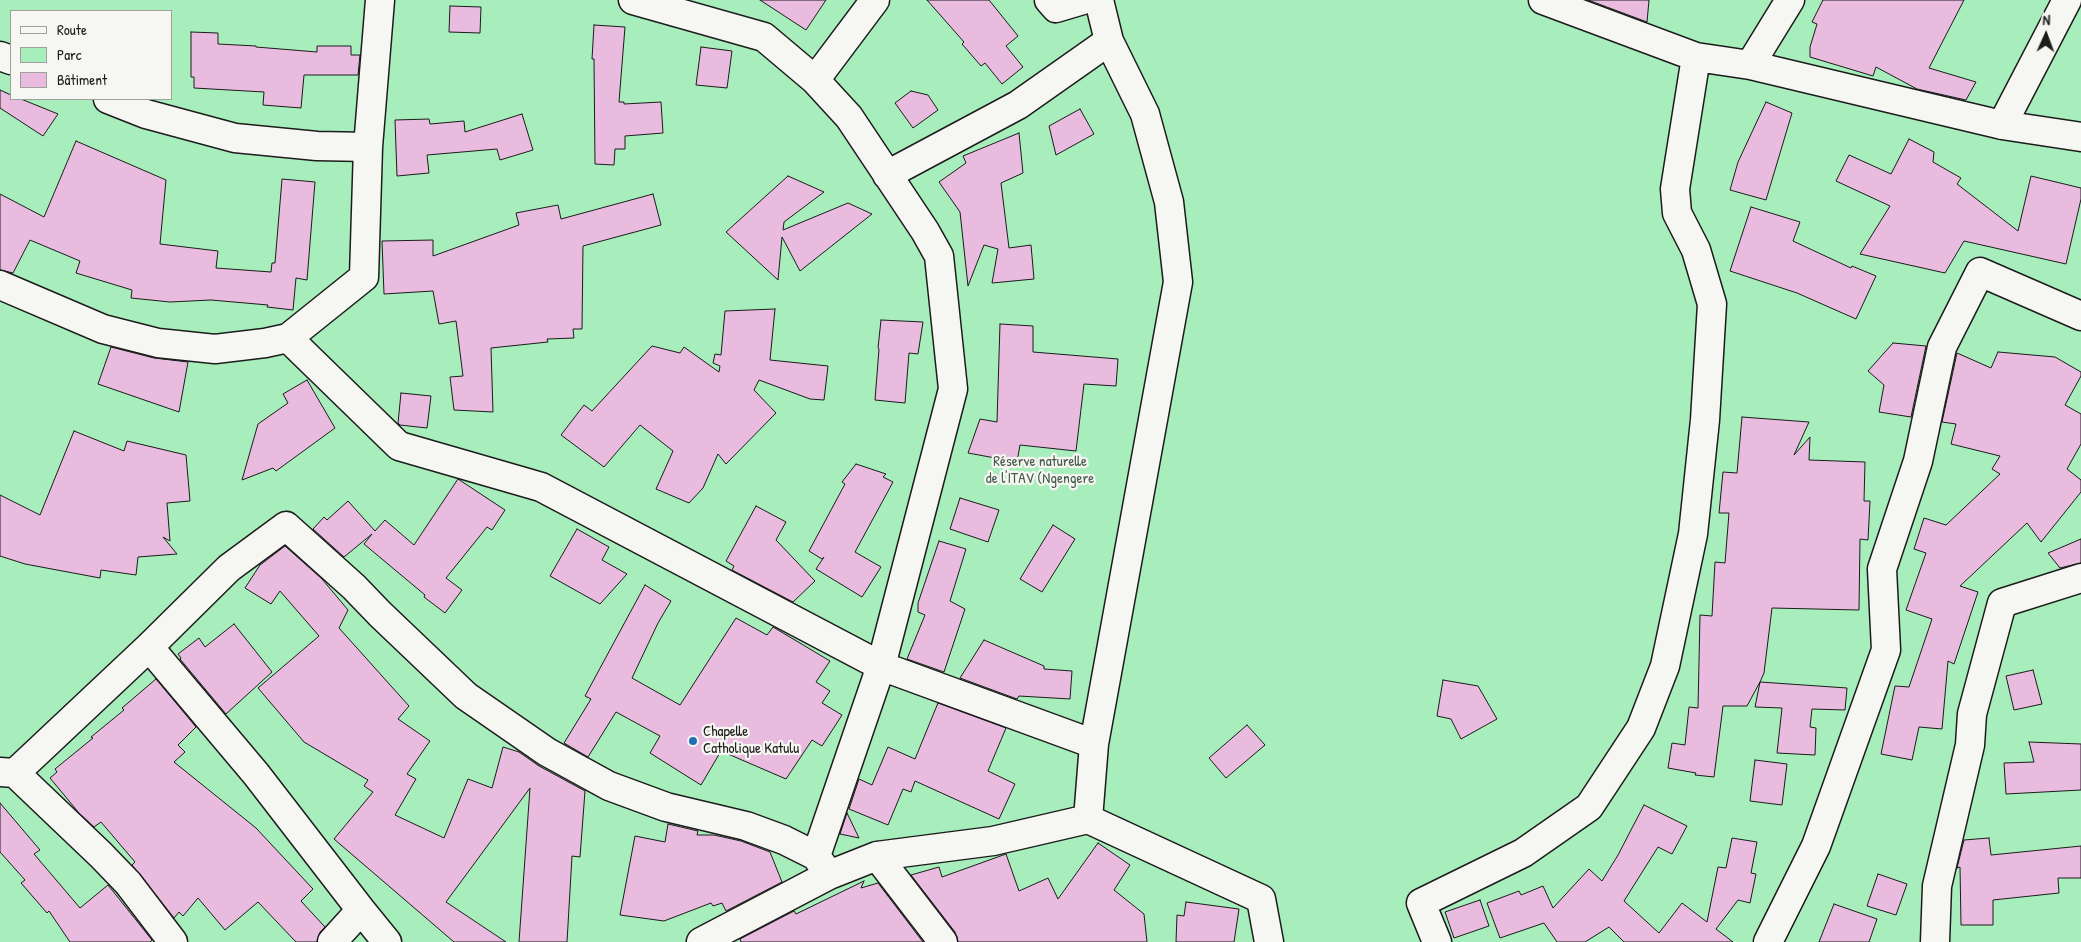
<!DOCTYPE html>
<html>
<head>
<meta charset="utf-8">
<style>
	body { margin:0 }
	#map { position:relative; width:2081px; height:942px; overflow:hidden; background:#f2e4ec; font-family:"Patrick Hand",sans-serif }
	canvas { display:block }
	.legend { position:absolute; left:10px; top:10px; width:162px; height:90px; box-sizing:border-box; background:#f6f6f2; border:1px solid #9f9f9c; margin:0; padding:6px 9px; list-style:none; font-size:15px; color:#1c1c1c }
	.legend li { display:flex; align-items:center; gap:10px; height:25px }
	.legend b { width:25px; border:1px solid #9f9f9c }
	.north { position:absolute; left:2021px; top:10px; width:50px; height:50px; -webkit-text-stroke:4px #f6f6f2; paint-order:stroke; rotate:2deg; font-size:14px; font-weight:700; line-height:20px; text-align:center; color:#1c1c1c }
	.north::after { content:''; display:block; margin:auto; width:18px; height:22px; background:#1c1c1c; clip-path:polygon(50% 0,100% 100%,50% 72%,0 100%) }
</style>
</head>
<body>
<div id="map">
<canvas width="2081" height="942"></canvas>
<ul class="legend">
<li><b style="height:6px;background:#f6f6f2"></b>Route</li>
<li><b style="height:14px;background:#a7eebc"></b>Parc</li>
<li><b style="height:14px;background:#e8bbdf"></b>Bâtiment</li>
</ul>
<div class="north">N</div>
</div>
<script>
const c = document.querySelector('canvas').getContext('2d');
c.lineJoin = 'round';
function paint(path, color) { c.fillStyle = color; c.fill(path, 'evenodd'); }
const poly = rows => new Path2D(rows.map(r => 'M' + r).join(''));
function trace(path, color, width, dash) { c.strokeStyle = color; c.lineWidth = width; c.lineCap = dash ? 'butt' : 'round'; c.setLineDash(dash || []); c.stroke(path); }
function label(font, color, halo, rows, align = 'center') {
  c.font = font + ' "Patrick Hand",sans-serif'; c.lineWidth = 4.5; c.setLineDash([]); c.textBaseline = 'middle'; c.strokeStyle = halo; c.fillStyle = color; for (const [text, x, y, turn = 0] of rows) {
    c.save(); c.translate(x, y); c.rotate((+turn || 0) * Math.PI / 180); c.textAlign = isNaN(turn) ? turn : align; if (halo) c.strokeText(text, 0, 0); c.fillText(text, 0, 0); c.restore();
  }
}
const green = poly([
	[0,0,2081,0,2081,942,0,942],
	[11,11,171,11,171,99,11,99]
]);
const building = poly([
	[760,0,826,0,806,30,760,0],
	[927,0,989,0,1018,36,1006,46,1023,67,1002,84,985,63,981,66,962,44,964,42,927,0],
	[1588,0,1649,0,1647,22,1588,0],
	[1823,0,1964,0,1929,68,1976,82,1966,100,1917,89,1876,67,1873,76,1810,57,1810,47,1817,24,1812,22,1823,0],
	[450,6,481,7,480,33,449,32,450,6],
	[594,25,625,27,619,102,624,102,624,104,661,102,663,133,625,136,625,149,615,149,614,165,595,164,594,59,592,59,594,25],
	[191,32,218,33,218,44,256,46,256,47,317,52,317,46,351,46,351,55,360,55,358,75,304,75,301,108,263,105,264,92,194,88,194,77,191,77,191,32],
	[701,47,732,51,727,88,696,85,701,47],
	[0,90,11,95,11,99,21,99,58,114,43,136,0,108,0,90],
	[911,91,928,95,938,110,913,128,895,103,911,91],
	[1766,102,1792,113,1766,200,1730,190,1738,162,1766,102],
	[1080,109,1094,134,1056,155,1049,126,1080,109],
	[522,114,533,150,500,160,497,149,427,155,429,173,397,176,395,120,429,119,430,124,464,121,465,132,522,114],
	[1019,133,1023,173,1001,183,1009,248,1031,245,1034,279,992,283,998,249,984,245,968,286,960,212,939,182,966,163,963,156,1019,133],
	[1909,139,1934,152,1933,162,1961,178,1957,184,2018,231,2031,176,2081,188,2081,199,2066,264,1964,241,1945,273,1860,254,1890,206,1836,181,1849,155,1891,174,1909,139],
	[76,141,166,180,160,244,218,251,216,268,271,272,272,263,275,263,282,179,315,182,307,280,296,278,293,310,267,307,268,305,211,300,170,302,131,298,132,290,76,273,80,261,30,240,13,273,0,270,0,194,44,217,76,141],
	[788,176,824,192,784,222,783,230,848,203,872,214,800,271,782,237,778,280,726,232,788,176],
	[653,194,661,225,583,246,582,329,573,329,574,338,547,339,548,342,491,348,493,412,454,410,450,377,463,376,456,321,439,324,433,291,384,294,382,241,433,240,433,256,519,225,516,213,558,205,561,219,653,194],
	[1751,207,1800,222,1793,241,1851,268,1852,266,1876,276,1856,319,1797,293,1730,271,1751,207],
	[775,309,770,360,828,366,824,400,810,399,759,380,754,390,776,413,726,464,718,454,703,488,689,503,656,489,673,451,640,425,604,467,561,435,584,405,592,411,652,346,680,353,684,347,719,372,720,366,713,363,715,354,721,355,725,311,775,309],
	[881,320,923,322,918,354,909,353,905,403,875,400,879,349,878,348,881,320],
	[1000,324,1033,326,1033,352,1118,359,1116,386,1084,384,1076,451,1020,445,1017,462,968,453,980,419,997,422,1000,324],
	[1893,343,1926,346,1911,417,1879,412,1884,385,1868,371,1893,343],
	[111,347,154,358,188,362,179,412,98,384,111,347],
	[1998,352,2055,357,2081,372,2081,376,2065,405,2081,414,2081,444,2067,469,2081,480,2081,492,2041,542,2027,523,1960,586,1978,592,1954,664,1948,661,1942,729,1919,727,1912,760,1881,754,1895,686,1909,687,1932,619,1906,610,1926,553,1914,549,1924,518,1946,525,2000,474,1992,469,2000,456,1951,444,1956,424,1942,422,1957,353,1991,368,1998,352],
	[307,380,335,428,276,471,273,468,242,480,258,424,288,403,283,394,307,380],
	[401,393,431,396,427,428,400,425,398,423,401,393],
	[1742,417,1809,422,1794,455,1810,437,1809,460,1865,462,1864,501,1870,501,1868,540,1860,539,1859,610,1772,608,1764,673,1760,682,1847,688,1845,710,1812,709,1810,727,1816,728,1815,755,1777,753,1782,708,1755,707,1760,682,1747,706,1723,706,1714,777,1695,775,1696,773,1668,768,1672,743,1685,745,1689,707,1698,708,1700,615,1712,616,1715,562,1725,563,1729,513,1719,513,1723,472,1737,473,1742,417],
	[74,431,124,451,127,441,186,455,190,501,167,503,170,541,163,537,177,554,138,557,136,575,101,570,100,578,25,564,0,556,0,495,40,515,74,431],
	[856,464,886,474,883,477,893,482,855,552,881,567,862,597,816,569,824,557,822,559,809,551,845,484,842,482,856,464],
	[458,479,505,510,492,530,487,527,446,578,462,590,445,613,424,597,425,595,364,544,372,534,344,557,313,529,324,517,327,520,348,501,375,531,385,520,414,545,458,479],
	[960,498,999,510,988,542,950,529,960,498],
	[756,506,786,522,776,540,815,581,793,602,732,570,734,566,726,561,756,506],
	[1053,525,1075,539,1042,592,1020,579,1053,525],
	[577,529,609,547,602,560,627,574,600,604,550,576,577,529],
	[2081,539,2081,563,2060,568,2048,553,2081,539],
	[939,541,966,549,950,601,965,609,944,672,907,659,925,615,918,612,918,603,939,541],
	[285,546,322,579,348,610,339,628,409,706,398,719,430,741,407,774,416,779,395,815,444,838,468,779,492,788,503,747,519,752,539,766,585,791,580,857,572,856,567,942,519,942,530,788,446,902,506,942,454,942,334,839,373,792,364,786,368,780,304,742,258,688,319,636,280,591,271,604,245,588,260,565,285,546],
	[645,585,671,601,658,623,632,678,680,705,736,618,767,635,773,627,830,661,816,682,830,691,822,703,842,715,822,746,812,740,786,779,721,751,701,785,650,753,660,736,616,712,588,757,564,743,591,699,585,696,645,585],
	[234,624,272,672,226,714,180,659,181,658,178,654,199,638,205,647,234,624],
	[984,640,1044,666,1044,669,1072,671,1070,699,1019,696,1017,699,960,678,984,640],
	[2033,670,2042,704,2014,710,2006,676,2033,670],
	[156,679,196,727,178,745,185,752,174,762,256,828,313,889,301,901,325,927,320,932,317,942,296,942,258,902,225,930,198,898,183,916,179,912,174,918,132,865,135,862,101,822,94,827,79,813,50,778,57,772,55,769,93,738,91,737,124,710,122,708,156,679],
	[1443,680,1478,686,1497,719,1461,739,1451,719,1437,716,1443,680],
	[938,703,1006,728,988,771,1015,784,999,819,915,781,911,792,903,789,888,825,849,809,859,779,872,785,888,747,915,759,938,703],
	[1247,725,1265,745,1226,778,1209,758,1247,725],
	[2029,742,2081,744,2081,790,2006,794,2004,763,2034,762,2029,742],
	[1755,760,1787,764,1782,805,1750,801,1755,760],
	[0,803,40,850,34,854,80,908,108,885,152,940,150,942,70,942,49,911,47,913,21,883,25,880,0,852,0,803],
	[1644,805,1687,826,1672,854,1658,847,1624,901,1659,933,1682,903,1707,922,1718,867,1726,868,1732,838,1757,842,1751,873,1756,874,1750,903,1738,900,1716,929,1733,942,1624,942,1609,927,1585,942,1557,942,1544,923,1500,938,1487,903,1519,891,1521,895,1543,886,1553,908,1589,869,1602,881,1618,855,1644,805],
	[847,813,859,838,840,834,847,813],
	[668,824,698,831,697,835,714,835,741,841,770,852,782,882,726,911,722,903,713,906,711,903,664,921,620,915,635,836,665,842,668,824],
	[1989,838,1991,855,2081,846,2081,878,2058,878,2059,893,1993,900,1993,925,1961,925,1960,867,1957,868,1964,840,1989,838],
	[1098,843,1130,865,1114,890,1144,914,1147,942,958,942,955,932,911,875,939,867,942,877,1006,854,1019,891,1048,878,1058,899,1098,843],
	[1878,874,1907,884,1896,915,1867,906,1878,874],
	[864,881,861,888,878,883,923,942,741,942,740,939,794,911,796,914,864,881],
	[1480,900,1489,926,1454,938,1445,912,1480,900],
	[1186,902,1239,909,1234,942,1176,942,1177,915,1184,916,1186,902],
	[1834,904,1877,919,1869,942,1819,942,1834,904]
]);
const minor = poly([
	[633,0,764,37,815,80,849,117,925,231,939,256,953,389,881,666,816,856],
	[1049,0,1056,8,1083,0],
	[1543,0,1696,57,1750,65,2002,125,2081,137],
	[0,56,11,60],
	[1750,65,1790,0],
	[815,80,875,0],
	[108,99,146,114,235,138,317,146,368,147],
	[2002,125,2067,0],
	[887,175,1018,105,1109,41],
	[0,285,103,329,158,343,215,349,265,343,288,338,364,277,368,147,380,0],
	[288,338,399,446,541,487,881,666,1094,744],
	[149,647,256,774,361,910,387,942],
	[0,772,15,773,149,647,229,568,286,526,354,587,380,614,466,696,547,752,609,786,666,807,746,826,784,840,816,856,829,875],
	[15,773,101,855,128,883,173,942],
	[1088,819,1261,899,1269,942],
	[877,856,943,942],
	[332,942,361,910],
	[701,942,829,875,877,856,993,841,1088,819,1094,744,1178,282,1169,202,1145,114,1109,41,1099,0],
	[1437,942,1421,903,1523,853,1589,807,1641,728,1665,666,1693,534,1705,420,1712,304,1696,250,1677,213,1675,189,1696,57],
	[1768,942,1816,846,1886,650,1882,569,1918,461,1942,347,1980,272,2081,316],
	[1935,942,1937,886,1970,745,1972,714,2002,603,2081,578]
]);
const markers = [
	[693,741,5,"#1f6fb2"]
];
const parkNames = [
	["Réserve naturelle",1040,462],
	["de l'ITAV (Ngengere",1040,479]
];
const poiNames = [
	["Chapelle",703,732],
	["Catholique Katulu",703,749]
];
paint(green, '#a7eebc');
paint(building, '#e8bbdf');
trace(building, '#1c1c1c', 1);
trace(minor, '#1c1c1c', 31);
trace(minor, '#f6f6f2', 28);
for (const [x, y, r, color] of markers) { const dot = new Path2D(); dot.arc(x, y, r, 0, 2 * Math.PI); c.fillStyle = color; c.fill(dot); trace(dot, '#f6f6f2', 2); }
label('15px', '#465b4c', '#f6f6f2', parkNames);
label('15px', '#1c1c1c', '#f6f6f2', poiNames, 'left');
</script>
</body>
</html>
